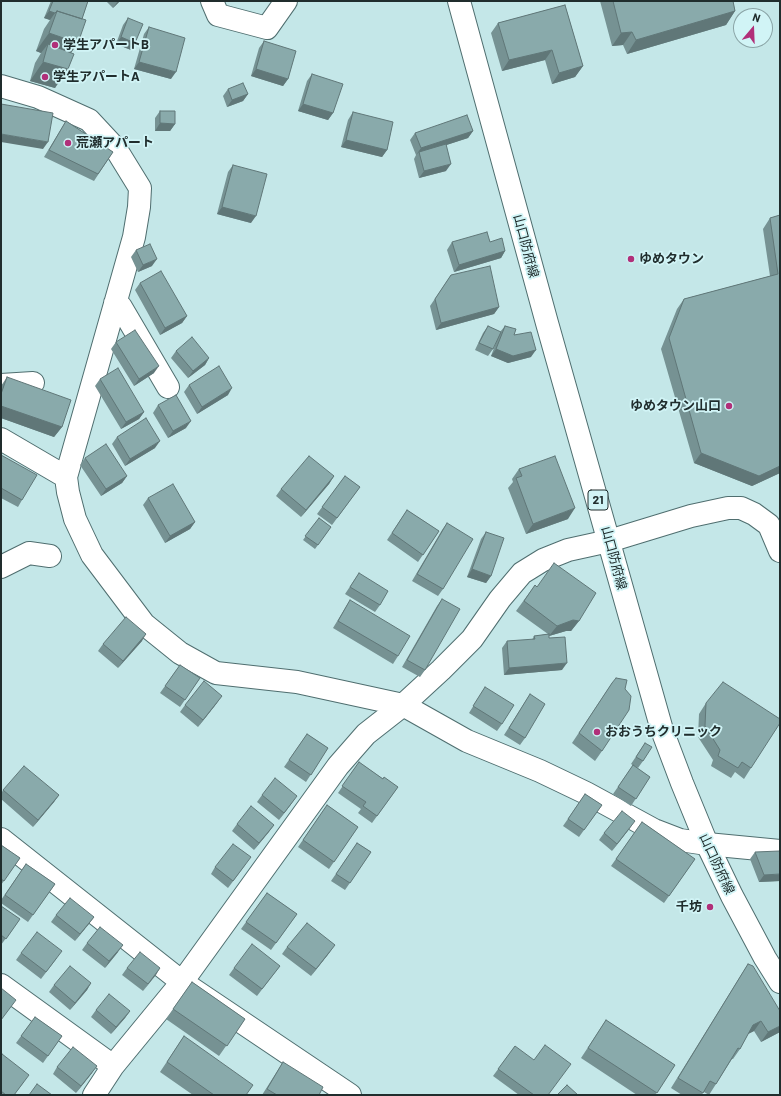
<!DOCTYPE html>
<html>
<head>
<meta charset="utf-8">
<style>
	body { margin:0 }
	#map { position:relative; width:781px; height:1096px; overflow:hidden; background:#c4e7e8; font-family:Barlow,sans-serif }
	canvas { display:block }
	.frame { position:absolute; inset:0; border:2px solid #202d2d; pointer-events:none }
	.north { position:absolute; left:733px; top:8px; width:40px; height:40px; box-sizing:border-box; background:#d1f4f6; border:1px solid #8aa4a6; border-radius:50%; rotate:19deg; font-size:11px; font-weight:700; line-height:16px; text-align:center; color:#202d2d }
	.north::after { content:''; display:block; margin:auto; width:14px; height:18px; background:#b12f79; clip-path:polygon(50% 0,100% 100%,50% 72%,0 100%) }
</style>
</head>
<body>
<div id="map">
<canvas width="781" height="1096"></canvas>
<div class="frame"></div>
<div class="north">N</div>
</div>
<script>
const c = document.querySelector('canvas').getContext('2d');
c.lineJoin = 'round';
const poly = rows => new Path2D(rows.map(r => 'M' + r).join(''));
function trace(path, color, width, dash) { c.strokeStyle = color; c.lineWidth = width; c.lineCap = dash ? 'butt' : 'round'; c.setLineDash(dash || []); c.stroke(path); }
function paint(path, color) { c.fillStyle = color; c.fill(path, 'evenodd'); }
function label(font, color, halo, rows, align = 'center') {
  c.font = font + ' Barlow,"Noto Sans JP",sans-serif'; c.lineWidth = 3.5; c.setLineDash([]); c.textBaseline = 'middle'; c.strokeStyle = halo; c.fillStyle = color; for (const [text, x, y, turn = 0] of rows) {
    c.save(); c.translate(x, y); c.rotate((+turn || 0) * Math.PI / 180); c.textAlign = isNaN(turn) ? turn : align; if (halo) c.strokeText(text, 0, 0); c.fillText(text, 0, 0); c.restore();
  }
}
const minor = poly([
	[212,1,218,15,267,28,286,1],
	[1,86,38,97,89,120,116,149,140,188,139,207,134,237,66,477,68,492,75,519,92,555,144,624,180,653,216,673,297,682,403,705,467,741,540,771,586,793,654,830,680,840,707,844,780,851],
	[115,303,121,307,168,387],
	[1,385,33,383],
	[1,439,66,477],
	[1,567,29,553,50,556],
	[1,839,182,982,350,1095],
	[1,985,113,1066],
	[94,1095,113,1066,182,982,338,766,366,734,403,705,441,670,472,639,500,599,522,573,543,560,568,550,609,541,691,516,728,508,741,508,754,514,769,525,780,551]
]);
const major = poly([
	[459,1,547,323,662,730,682,783,707,844,732,896,765,958,780,982]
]);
const wall = poly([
	[51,1,88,1,82,19,78,43,71,53,55,88,30,81,35,63,41,53,36,51,44,29,50,20,44,18],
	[106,1,120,1,113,8],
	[600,1,733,1,735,11,726,25,627,54,623,45,612,46],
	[565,5,583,66,575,77,552,84,545,60,502,71,491,33,498,23],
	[128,18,135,43,131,50,116,44,123,25],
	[149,27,171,79,134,69,144,34],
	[264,41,288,79,283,86,251,76,259,48],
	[312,74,333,113,328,120,298,111,307,81],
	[228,89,248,94,243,101,227,107,223,96],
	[160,111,175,124,170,131,155,131,155,118],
	[353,112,387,150,382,157,341,147,348,120],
	[66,121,113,152,94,181,44,157,61,129],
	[473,131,468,138,446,145,446,171,419,178,414,159,416,155,410,140,415,133],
	[233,165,251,223,217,214,228,172],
	[780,215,780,473,752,486,694,463,661,349,677,309,684,299,770,276,763,229,770,218],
	[452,242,505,251,501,258,454,272,447,250],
	[136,250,152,266,138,272,131,257],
	[451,275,499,307,494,314,436,330,430,306],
	[140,283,187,316,182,323,160,335,135,290],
	[488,326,500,332,505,326,514,335,531,357,508,363,491,356,498,337,493,349,488,356,475,350,483,333],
	[116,342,154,373,134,386,111,349],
	[176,351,209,358,205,365,188,378,171,358],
	[7,377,62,427,54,437,1,418,1,386],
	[100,379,144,412,139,419,121,429,95,386],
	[189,385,228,395,197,414,184,392],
	[158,405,186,428,168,438,153,413],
	[117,437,155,448,125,466,112,444],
	[1,455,22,500,18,507,1,498],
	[85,458,127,476,122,483,101,496,80,465],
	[519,469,568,519,526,534,508,488,513,482,512,479],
	[334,476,329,484,301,517,276,496,281,489],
	[345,476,360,487,332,525,317,514],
	[148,498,195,522,190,529,165,543,143,505],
	[407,510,439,531,418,562,387,540],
	[319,518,331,527,315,549,303,540],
	[447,523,443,589,438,596,412,581,442,530],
	[486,532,491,576,486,583,467,577,481,539],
	[359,573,380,605,375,612,345,594],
	[535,585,579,621,571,631,566,631,549,636,549,638,562,670,504,675,502,648,507,641,532,640,534,636,548,634,516,611],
	[442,599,425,670,420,677,402,667,437,606],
	[350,600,398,656,393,664,333,628],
	[142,641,118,668,98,651,103,644],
	[180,665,200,678,180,707,160,693],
	[612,683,602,751,595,761,572,743],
	[485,687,502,724,497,731,469,713],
	[530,694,525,738,520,745,504,735],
	[217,703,198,727,180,712,185,705],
	[706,703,751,768,744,779,735,772,731,778,711,766,713,760,698,737,699,714],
	[307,734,328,748,306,782,284,767],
	[645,743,643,761,638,768,631,764],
	[359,762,383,779,398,787,372,823,358,813,361,809,338,793],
	[633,765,650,777,631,806,613,794],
	[3,790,59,795,54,802,33,827,1,799,1,794],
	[585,794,602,805,579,837,563,826],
	[262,795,292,803,279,820,257,802],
	[327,805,358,827,329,869,298,847],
	[642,822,695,859,664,903,611,866],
	[237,824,274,825,254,850,232,831],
	[630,828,612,851,599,840,604,833],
	[357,843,371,852,345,890,331,881],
	[1,845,20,858,1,885],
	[755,852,780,881,759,882,750,859],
	[26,864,55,884,28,922,1,903,1,900],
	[246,864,228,888,211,874,215,867],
	[267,893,297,914,271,950,241,929],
	[1,906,20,919,1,945],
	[56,915,94,917,75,941,51,922],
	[87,943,118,952,105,968,82,950],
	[287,947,330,952,311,976,282,954],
	[21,953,57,958,41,979,16,960],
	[748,964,780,1032,761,1042,754,1031,748,1034,740,1049,733,1059,732,1059,716,1084,709,1095,704,1092,701,1095,682,1095,671,1088,741,975],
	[280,966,257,996,229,975,234,968],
	[127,968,160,968,143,991,122,975],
	[192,982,245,1019,219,1056,166,1019],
	[91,983,87,990,70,1010,49,992,54,985],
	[96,1010,130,1011,125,1018,111,1034,91,1017],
	[35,1017,62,1036,43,1063,16,1043],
	[606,1020,675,1065,655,1095,637,1095,581,1058],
	[184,1036,246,1095,193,1095,160,1072],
	[515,1046,548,1095,519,1095,493,1076],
	[1,1056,24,1082,14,1095,1,1095],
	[283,1062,319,1095,262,1095],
	[57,1067,92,1073,76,1093,53,1074]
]);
const shadedWall = poly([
	[118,1,120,1,113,8],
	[49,11,55,13,50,20,44,18],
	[735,11,726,25,627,54,636,40],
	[632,32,623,45,612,46,621,33],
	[49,33,78,43,65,61,48,44,41,53,36,51],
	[121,37,135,43,131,50,116,44],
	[552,50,545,60,502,71,509,60],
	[43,62,68,69,55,88,30,81],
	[139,62,176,72,171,79,134,69],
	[583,66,575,77,552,84,559,73],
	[256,69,288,79,283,86,251,76],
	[248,94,243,101,227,107,232,100],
	[303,104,333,113,328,120,298,111],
	[160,123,175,124,170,131,155,131],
	[473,131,468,138,419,154,419,152,416,155,421,148],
	[1,134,48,142,43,149,1,142],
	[346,140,387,150,382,157,341,147],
	[451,164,446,171,419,178,424,171],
	[222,207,256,216,251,223,217,214],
	[505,251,501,258,454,272,459,265],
	[157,259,152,266,138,272,143,265],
	[499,307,494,314,436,330,441,323],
	[187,316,182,323,160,335,165,328],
	[496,349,536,350,531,357,508,363,491,356],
	[209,358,205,365,188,378,193,371],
	[159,366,154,373,134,386,139,379],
	[232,388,228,395,197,414,202,407],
	[1,406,62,427,54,437,1,418],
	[144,412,139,419,121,429,126,422],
	[191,421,186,428,168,438,173,431],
	[160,441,155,448,125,466,130,459],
	[701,453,780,466,780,473,752,486,694,463],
	[127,476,122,483,101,496,106,489],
	[334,476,329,484,301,517,306,510],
	[575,508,568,519,526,534,533,524],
	[195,522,190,529,165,543,170,536],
	[472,569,491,576,486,583,467,577],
	[573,620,579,621,571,631,566,631,549,636,557,626],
	[146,634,142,641,118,668,123,661],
	[567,663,562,670,504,675,509,668],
	[222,696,217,703,198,727,203,720],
	[59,795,54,802,33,827,38,820],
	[297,796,292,803,279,820,284,813],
	[635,821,630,828,612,851,617,844],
	[274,825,269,832,254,850,259,843],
	[780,874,780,881,759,882,764,875],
	[94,917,89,924,75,941,80,934],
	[123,945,118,952,105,968,109,961],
	[335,945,330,952,311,976,316,969],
	[160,968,156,975,143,991,148,984],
	[91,983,87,990,70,1010,75,1003],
	[130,1011,125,1018,111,1034,116,1027],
	[761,1021,754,1031,746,1035,753,1025],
	[780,1026,780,1032,761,1042,768,1032],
	[97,1066,92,1073,76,1093,81,1086]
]);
const building = poly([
	[53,1,88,1,82,19,57,11,55,13,49,11,53,1],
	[613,1,733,1,735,11,636,40,632,32,621,33,613,1],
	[565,5,583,66,559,73,552,50,509,60,498,23,565,5],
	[57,11,86,20,78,43,49,33,57,11],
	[128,18,143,24,135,43,121,37,128,18],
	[149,27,185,38,176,72,139,62,149,27],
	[264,41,296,51,288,79,256,69,264,41],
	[48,44,74,54,68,69,43,62,48,44],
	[312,74,343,84,333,113,303,104,312,74],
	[243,83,248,94,232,100,228,89,243,83],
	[1,104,53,113,48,142,1,134,1,104],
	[160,111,175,111,175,124,160,123,160,111],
	[353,112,393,122,387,150,346,140,353,112],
	[467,115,473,131,421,148,415,133,467,115],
	[66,121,113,152,98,174,49,150,66,121],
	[446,144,451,164,424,171,419,152,446,144],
	[233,165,267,174,256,216,222,207,233,165],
	[780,215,780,466,759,476,701,453,669,338,684,299,778,274,770,218,780,215],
	[487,232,490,242,502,238,505,251,459,265,452,242,487,232],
	[150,244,157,259,143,265,136,250,150,244],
	[490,266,499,307,441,323,435,299,451,275,490,266],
	[161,271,187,316,165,328,140,283,161,271],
	[488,326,501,332,493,349,479,343,488,326],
	[505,326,516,329,514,335,531,332,536,350,513,356,496,349,505,326],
	[135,330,159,366,139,379,116,342,135,330],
	[192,337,209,358,193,371,176,351,192,337],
	[219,366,232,388,202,407,189,385,219,366],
	[118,368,144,412,126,422,100,379,118,368],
	[7,377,71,400,62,427,1,406,1,394,7,377],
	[176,395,191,421,173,431,158,405,176,395],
	[146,418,160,441,130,459,117,437,146,418],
	[106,444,127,476,106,489,85,458,106,444],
	[1,455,37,475,22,500,1,488,1,455],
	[309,456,334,476,306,510,281,489,309,456],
	[555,456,575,508,533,524,516,478,522,476,519,469,555,456],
	[345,476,360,487,337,518,322,507,345,476],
	[173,484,195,522,170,536,148,498,173,484],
	[407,510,439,531,423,555,392,533,407,510],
	[319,518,331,527,318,545,305,536,319,518],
	[447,523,473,539,443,589,417,574,447,523],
	[486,532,504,538,491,576,472,569,486,532],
	[554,563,596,593,579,621,573,620,557,626,524,601,535,585,537,587,554,563],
	[359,573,388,591,380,605,350,587,359,573],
	[442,599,460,609,425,670,407,660,442,599],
	[350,600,410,636,398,656,338,621,350,600],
	[126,617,146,634,123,661,103,644,126,617],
	[549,634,549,638,565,637,567,663,509,668,507,641,535,639,534,636,549,634],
	[180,665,200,678,185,700,165,686,180,665],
	[616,678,627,680,625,689,631,696,629,710,602,751,579,733,612,683,616,678],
	[204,681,222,696,203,720,185,705,204,681],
	[723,682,780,719,780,723,751,768,742,762,738,768,718,756,720,750,705,726,706,703,723,682],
	[485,687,514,705,502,724,473,706,485,687],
	[530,694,545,704,525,738,509,728,530,694],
	[307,734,328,748,311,775,289,760,307,734],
	[645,743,652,747,643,761,636,757,645,743],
	[359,762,383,779,384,777,398,787,377,816,363,806,366,802,342,786,359,762],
	[633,765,650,777,636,799,618,787,633,765],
	[24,766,59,795,38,820,3,790,24,766],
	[275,778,297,796,284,813,262,795,275,778],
	[585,794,602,805,584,830,568,819,585,794],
	[327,805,358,827,334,862,303,840,327,805],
	[251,806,274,825,259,843,237,824,251,806],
	[622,811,635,821,617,844,604,833,622,811],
	[642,822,695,859,669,896,616,859,642,822],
	[357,843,371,852,350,883,336,874,357,843],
	[233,844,251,857,233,881,215,867,233,844],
	[1,845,20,858,4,881,1,879,1,845],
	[780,851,780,874,764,875,755,852,780,851],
	[26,864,55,884,33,915,5,895,26,864],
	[267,893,297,914,276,943,246,922,267,893],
	[70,898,94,917,80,934,56,915,70,898],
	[1,906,20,919,6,939,1,935,1,906],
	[307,923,335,945,316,969,287,947,307,923],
	[100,927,123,945,109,961,87,943,100,927],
	[37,932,62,951,46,972,21,953,37,932],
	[252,944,280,966,262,989,234,968,252,944],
	[140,952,160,968,148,984,127,968,140,952],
	[748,964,753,966,780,1011,780,1026,768,1032,761,1021,753,1025,740,1049,738,1048,716,1084,710,1081,703,1093,678,1078,748,964],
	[70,966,91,983,75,1003,54,985,70,966],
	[192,982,245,1019,227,1046,173,1009,192,982],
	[1,988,16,1000,1,1020,1,988],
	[109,994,130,1011,116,1027,96,1010,109,994],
	[35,1017,62,1036,48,1056,21,1036,35,1017],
	[606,1020,675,1065,657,1093,588,1048,606,1020],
	[184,1036,253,1085,246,1095,214,1095,167,1062,184,1036],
	[545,1045,571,1064,548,1095,534,1095,498,1069,515,1046,534,1060,545,1045],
	[73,1047,97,1066,81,1086,57,1067,73,1047],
	[2,1054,29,1075,14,1095,6,1095,1,1091,1,1056,2,1054],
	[283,1062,323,1087,319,1095,277,1095,267,1089,283,1062],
	[37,1084,52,1095,29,1095,37,1084],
	[567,1085,578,1095,557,1095,567,1085]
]);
const markers = [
	[55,45,4,"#b12f79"],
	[45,77,4,"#b12f79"],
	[68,143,4,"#b12f79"],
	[631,259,4,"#b12f79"],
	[729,406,4,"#b12f79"],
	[597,732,4,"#b12f79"],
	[710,907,4,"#b12f79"]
];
const shields = [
	[598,500,20]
];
const shieldNames = [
	["21",598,500]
];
const poiNames = [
	["学生アパートB",63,45],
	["学生アパートA",53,77],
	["荒瀬アパート",76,143],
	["ゆめタウン",639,259],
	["ゆめタウン山口",721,406,"right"],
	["おおうちクリニック",605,732],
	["千坊",702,907,"right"]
];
const streetNames = [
	["山口防府線",526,246,75],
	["山口防府線",614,558,75],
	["山口防府線",717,864,65]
];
trace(minor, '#4f6e6f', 24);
trace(major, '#4f6e6f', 24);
trace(minor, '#fff', 22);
trace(major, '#fff', 22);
paint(wall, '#769293');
paint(shadedWall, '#607778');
paint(building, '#89aaab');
trace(building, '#607778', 1);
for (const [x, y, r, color] of markers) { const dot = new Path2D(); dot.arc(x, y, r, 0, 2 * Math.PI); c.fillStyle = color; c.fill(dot); trace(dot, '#d1f4f6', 1.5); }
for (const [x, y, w] of shields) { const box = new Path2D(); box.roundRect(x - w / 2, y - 10, w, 20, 3); c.fillStyle = '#d1f4f6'; c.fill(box); trace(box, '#202d2d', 1); }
label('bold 12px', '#202d2d', null, shieldNames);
label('bold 13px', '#202d2d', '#d1f4f6', poiNames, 'left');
label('13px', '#202d2d', '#d1f4f6', streetNames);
</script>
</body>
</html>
